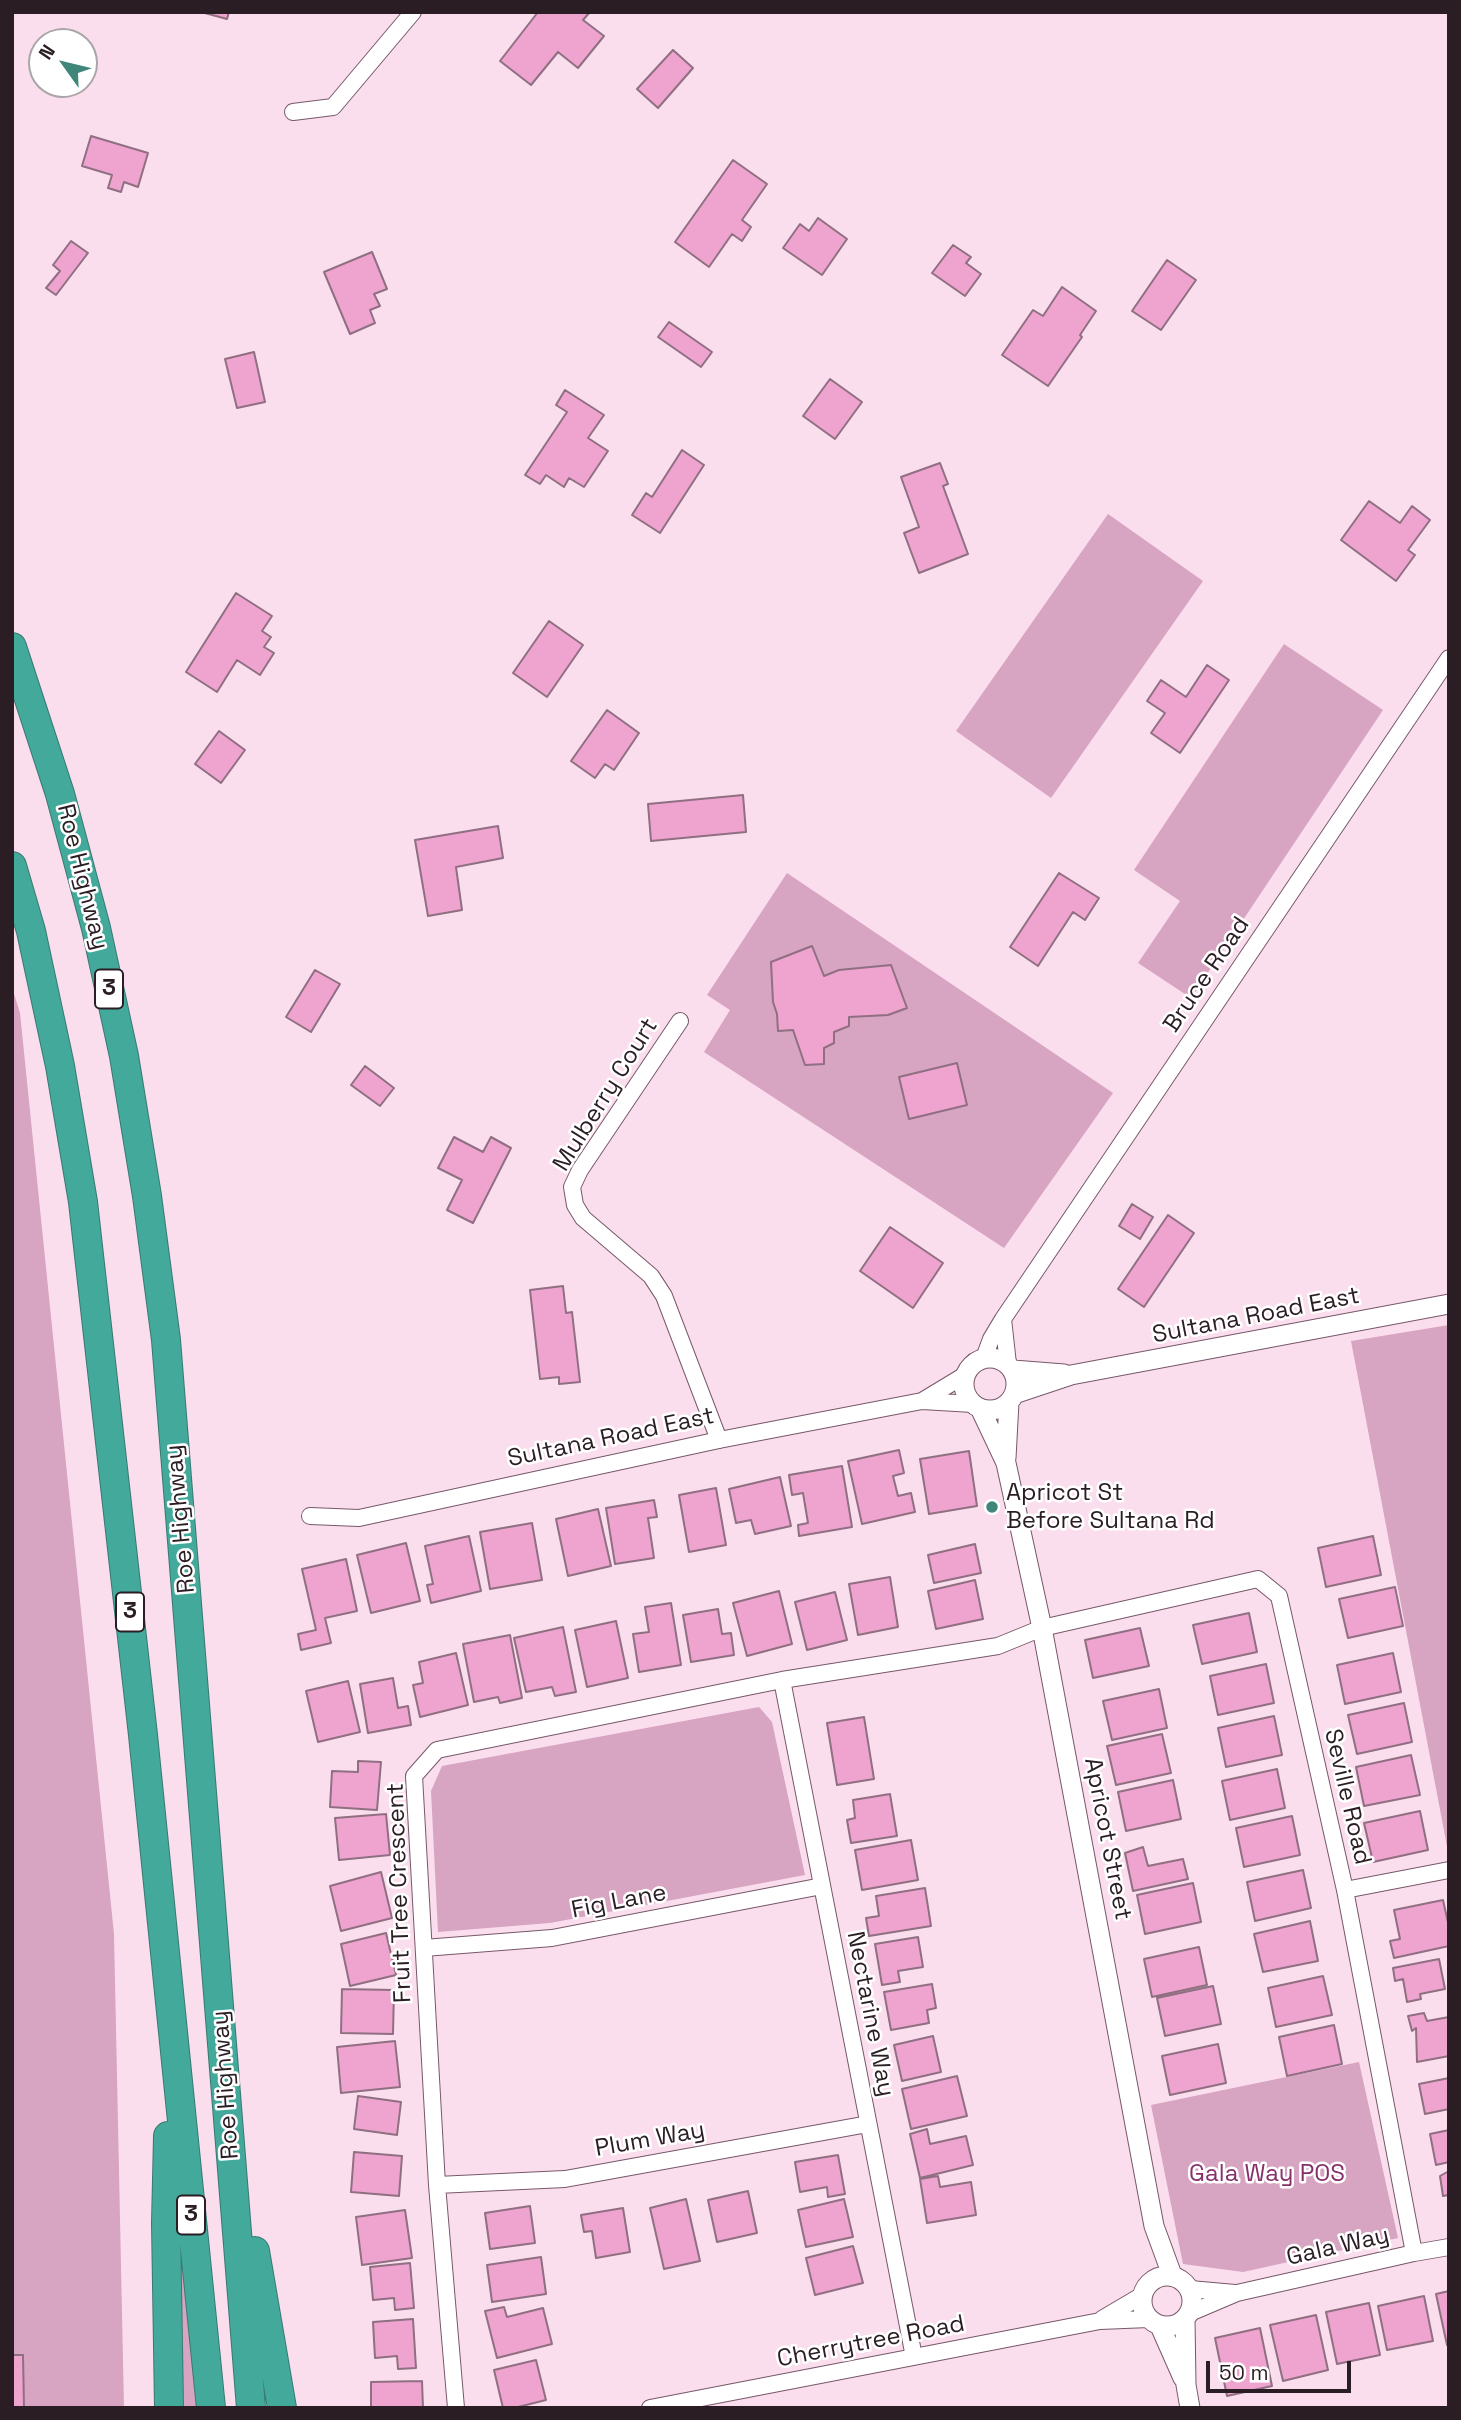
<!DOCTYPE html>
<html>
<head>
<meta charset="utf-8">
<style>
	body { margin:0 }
	#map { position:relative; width:1461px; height:2420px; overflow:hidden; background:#fbdeee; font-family:"Space Grotesk",sans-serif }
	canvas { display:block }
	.frame { position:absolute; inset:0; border:14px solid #2a1d24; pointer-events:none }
	.north { position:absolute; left:28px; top:28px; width:70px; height:70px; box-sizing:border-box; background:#fff; border:2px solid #aaa5a7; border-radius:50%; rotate:304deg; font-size:19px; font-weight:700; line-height:28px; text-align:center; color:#2a1d24 }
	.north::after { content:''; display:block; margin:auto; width:24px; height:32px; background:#41867a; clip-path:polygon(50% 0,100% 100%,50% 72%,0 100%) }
	.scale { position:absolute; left:1206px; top:2361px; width:145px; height:32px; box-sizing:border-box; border:4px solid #2a1d24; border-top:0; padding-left:9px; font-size:21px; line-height:24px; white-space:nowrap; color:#2a1d24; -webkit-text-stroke:5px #fff; paint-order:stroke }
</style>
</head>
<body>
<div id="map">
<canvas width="1461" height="2420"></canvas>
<div class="frame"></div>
<div class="north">N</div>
<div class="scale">50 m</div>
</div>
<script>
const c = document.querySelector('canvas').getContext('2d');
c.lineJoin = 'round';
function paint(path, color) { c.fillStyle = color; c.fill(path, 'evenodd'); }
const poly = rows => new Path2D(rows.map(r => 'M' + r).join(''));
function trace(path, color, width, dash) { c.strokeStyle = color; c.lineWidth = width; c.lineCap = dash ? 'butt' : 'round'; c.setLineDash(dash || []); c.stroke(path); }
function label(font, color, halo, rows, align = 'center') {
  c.font = font + ' "Space Grotesk",sans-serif'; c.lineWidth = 5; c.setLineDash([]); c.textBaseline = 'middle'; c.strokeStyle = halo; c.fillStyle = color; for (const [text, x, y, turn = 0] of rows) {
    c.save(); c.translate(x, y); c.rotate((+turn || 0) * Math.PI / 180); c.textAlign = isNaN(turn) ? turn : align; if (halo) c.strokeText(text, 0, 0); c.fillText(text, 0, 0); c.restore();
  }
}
const green = poly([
	[1108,514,1203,581,1051,798,956,731],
	[1284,644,1383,710,1191,998,1138,963,1180,901,1134,870],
	[787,873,1113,1093,1004,1248,704,1052,730,1010,707,995],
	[12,987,20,1013,114,1934,124,2408,12,2408],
	[1449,1325,1449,1857,1351,1341],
	[759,1707,772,1722,805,1875,550,1923,438,1932,431,1791,442,1766],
	[1359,2062,1398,2238,1243,2272,1183,2264,1151,2105],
	[178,2164,197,2408,176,2408]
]);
const building = poly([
	[201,12,229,12,227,19,201,12],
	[538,12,590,12,583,20,604,36,578,68,558,52,531,85,500,61,538,12],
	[673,50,693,68,658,108,637,89,673,50],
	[91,136,148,153,138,187,124,182,121,192,108,188,112,175,82,166,91,136],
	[733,160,767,184,742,220,751,227,742,241,732,234,709,267,675,242,733,160],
	[818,218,847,239,822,275,783,248,800,224,809,231,818,218],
	[71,241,88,253,56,295,46,288,60,271,53,265,71,241],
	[953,245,971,257,966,263,981,274,965,296,932,273,953,245],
	[372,252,387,289,374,294,380,306,370,310,375,323,350,334,324,272,372,252],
	[1167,260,1196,280,1161,330,1132,311,1167,260],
	[1062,287,1096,311,1080,335,1082,337,1048,386,1002,355,1033,310,1043,316,1062,287],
	[669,322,712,352,701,367,658,337,669,322],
	[254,352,265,402,237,408,225,359,254,352],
	[830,379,862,402,835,439,803,416,830,379],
	[565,390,604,415,588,438,608,451,584,487,569,478,564,487,546,475,540,484,525,475,567,412,556,405,565,390],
	[682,450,704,465,660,533,632,515,646,493,652,497,682,450],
	[940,463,948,484,943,486,968,554,919,573,904,533,919,527,901,477,940,463],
	[1369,501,1400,523,1412,506,1430,520,1408,550,1415,555,1396,581,1341,540,1369,501],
	[236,593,272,616,262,631,271,637,264,647,274,653,260,675,237,660,217,692,186,672,236,593],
	[549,621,583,645,547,697,513,673,549,621],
	[1207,665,1229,680,1180,753,1151,733,1165,713,1147,701,1161,680,1186,697,1207,665],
	[607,710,639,733,614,770,605,764,595,778,571,761,607,710],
	[219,731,245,750,221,783,195,764,219,731],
	[743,795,746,832,651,841,648,804,743,795],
	[498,826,503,858,456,867,462,910,428,916,415,840,498,826],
	[1059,873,1099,898,1085,920,1073,912,1038,966,1010,947,1059,873],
	[812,946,824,976,839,970,891,965,907,1008,888,1015,849,1017,849,1026,834,1032,834,1043,824,1048,824,1064,805,1065,793,1030,778,1031,777,1014,773,1002,771,962,812,946],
	[315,970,340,984,311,1032,286,1017,315,970],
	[957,1063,967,1105,909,1119,899,1077,957,1063],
	[365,1066,394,1088,380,1106,351,1085,365,1066],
	[454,1137,483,1152,491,1137,511,1148,473,1223,447,1210,462,1180,438,1168,454,1137],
	[1132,1204,1153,1217,1140,1239,1119,1226,1132,1204],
	[1168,1215,1194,1233,1144,1307,1118,1289,1168,1215],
	[890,1227,943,1263,913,1308,860,1271,890,1227],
	[563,1286,566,1313,572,1312,580,1382,559,1384,559,1377,540,1379,530,1290,563,1286],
	[899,1450,904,1473,893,1476,898,1496,911,1493,915,1512,862,1524,848,1461,899,1450],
	[969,1451,977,1506,929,1514,920,1459,969,1451],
	[842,1466,852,1527,799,1536,798,1525,808,1523,803,1493,792,1495,789,1475,842,1466],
	[780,1477,791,1526,755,1534,751,1520,736,1523,729,1489,780,1477],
	[716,1488,726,1545,689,1552,679,1495,716,1488],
	[654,1500,657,1517,648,1518,654,1558,615,1564,606,1508,654,1500],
	[598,1509,611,1566,568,1576,556,1519,598,1509],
	[532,1523,542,1580,490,1589,480,1532,532,1523],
	[469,1536,481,1591,431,1603,427,1585,433,1584,425,1546,469,1536],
	[1373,1536,1381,1575,1326,1587,1318,1548,1373,1536],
	[406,1543,420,1601,371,1613,357,1555,406,1543],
	[975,1544,981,1573,934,1583,928,1555,975,1544],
	[346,1559,357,1611,325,1618,331,1643,301,1650,298,1634,316,1630,302,1569,346,1559],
	[890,1577,898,1627,858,1635,849,1584,890,1577],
	[975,1580,983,1619,936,1629,928,1591,975,1580],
	[1395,1587,1403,1626,1348,1638,1339,1599,1395,1587],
	[779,1591,792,1644,747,1656,733,1603,779,1591],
	[835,1592,847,1640,807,1650,795,1602,835,1592],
	[671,1603,681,1665,639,1672,633,1634,649,1632,645,1607,671,1603],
	[718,1609,722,1634,731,1633,734,1655,691,1662,683,1615,718,1609],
	[1249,1613,1257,1652,1202,1664,1193,1625,1249,1613],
	[616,1621,628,1678,587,1687,575,1630,616,1621],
	[563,1627,576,1692,555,1696,552,1687,526,1692,514,1638,563,1627],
	[1140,1628,1149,1666,1093,1678,1085,1640,1140,1628],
	[510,1635,522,1698,500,1703,498,1697,474,1702,463,1644,510,1635],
	[456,1653,468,1705,420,1717,413,1685,423,1683,419,1662,456,1653],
	[1393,1653,1401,1692,1345,1704,1337,1665,1393,1653],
	[1266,1664,1274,1703,1218,1715,1210,1676,1266,1664],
	[393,1678,398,1708,408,1706,411,1725,368,1733,360,1684,393,1678],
	[348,1681,360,1732,318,1742,306,1691,348,1681],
	[1159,1689,1167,1728,1112,1740,1103,1701,1159,1689],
	[1404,1703,1412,1742,1357,1754,1348,1715,1404,1703],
	[1274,1716,1282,1755,1226,1767,1218,1728,1274,1716],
	[864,1717,874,1779,837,1785,827,1723,864,1717],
	[1162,1734,1171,1773,1116,1785,1107,1746,1162,1734],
	[1411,1755,1420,1795,1364,1806,1356,1767,1411,1755],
	[358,1761,381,1762,377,1810,330,1807,332,1771,358,1772,358,1761],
	[1277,1769,1285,1808,1230,1820,1222,1781,1277,1769],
	[1173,1780,1181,1819,1126,1831,1118,1792,1173,1780],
	[890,1794,897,1836,851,1843,847,1820,855,1818,853,1800,890,1794],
	[1420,1811,1428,1850,1373,1862,1364,1823,1420,1811],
	[386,1814,390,1855,339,1860,335,1818,386,1814],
	[1292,1816,1300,1855,1244,1867,1236,1828,1292,1816],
	[911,1840,918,1880,862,1890,855,1850,911,1840],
	[1143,1847,1148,1866,1183,1859,1188,1879,1133,1891,1125,1853,1143,1847],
	[1303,1870,1311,1908,1255,1921,1247,1882,1303,1870],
	[381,1872,392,1918,341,1931,330,1886,381,1872],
	[1193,1883,1201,1922,1145,1934,1137,1895,1193,1883],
	[925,1888,931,1926,869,1936,866,1918,879,1916,876,1896,925,1888],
	[1443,1900,1449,1927,1449,1946,1394,1958,1390,1941,1400,1939,1394,1910,1443,1900],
	[1310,1921,1318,1961,1263,1972,1254,1934,1310,1921],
	[386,1933,396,1975,350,1986,341,1944,386,1933],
	[918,1937,923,1967,898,1971,900,1982,882,1985,875,1944,918,1937],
	[1199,1947,1207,1985,1152,1997,1144,1959,1199,1947],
	[1439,1959,1445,1989,1420,1994,1421,1999,1407,2002,1403,1979,1395,1981,1393,1968,1439,1959],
	[1323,1976,1332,2015,1276,2027,1268,1988,1323,1976],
	[932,1984,936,2008,927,2010,929,2023,891,2030,884,1992,932,1984],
	[1213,1986,1221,2024,1165,2036,1157,1998,1213,1986],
	[342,1989,394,1990,393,2034,341,2033,342,1989],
	[1424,2013,1427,2021,1449,2017,1449,2056,1417,2062,1416,2028,1412,2031,1408,2016,1424,2013],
	[1334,2025,1342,2064,1287,2076,1279,2037,1334,2025],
	[933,2036,941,2072,902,2081,894,2045,933,2036],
	[395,2041,400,2087,341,2093,337,2047,395,2041],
	[1218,2044,1226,2083,1170,2095,1162,2056,1218,2044],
	[957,2076,967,2116,911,2129,902,2089,957,2076],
	[1449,2078,1449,2109,1425,2114,1419,2084,1449,2078],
	[358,2096,401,2102,397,2135,354,2129,358,2096],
	[927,2129,930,2144,966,2136,973,2165,920,2178,910,2134,927,2129],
	[1449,2130,1449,2162,1436,2165,1430,2134,1449,2130],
	[354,2152,402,2156,399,2196,351,2192,354,2152],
	[838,2155,845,2194,828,2197,827,2187,800,2192,795,2162,838,2155],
	[1449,2171,1449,2195,1443,2196,1440,2176,1449,2171],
	[938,2176,940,2187,971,2182,976,2215,927,2223,920,2179,938,2176],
	[748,2191,757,2233,717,2242,708,2200,748,2191],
	[686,2199,700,2261,664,2269,650,2208,686,2199],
	[844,2199,853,2237,806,2247,798,2210,844,2199],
	[530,2206,535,2243,490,2249,485,2213,530,2206],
	[623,2208,630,2252,596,2258,592,2231,584,2232,581,2215,623,2208],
	[405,2210,412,2258,362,2265,356,2217,405,2210],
	[853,2246,863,2283,815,2295,806,2258,853,2246],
	[541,2257,546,2294,492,2302,487,2265,541,2257],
	[410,2263,414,2308,395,2310,394,2298,373,2300,370,2267,410,2263],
	[1449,2291,1449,2344,1447,2345,1436,2294,1449,2291],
	[1424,2296,1433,2341,1387,2350,1378,2306,1424,2296],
	[1369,2303,1380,2355,1337,2364,1326,2312,1369,2303],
	[504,2307,507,2317,543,2308,552,2344,497,2358,485,2311,504,2307],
	[1316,2315,1328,2370,1283,2381,1270,2325,1316,2315],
	[413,2319,416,2368,398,2369,397,2356,375,2358,373,2322,413,2319],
	[1260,2328,1272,2386,1227,2396,1215,2338,1260,2328],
	[12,2355,23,2355,24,2408,12,2408,12,2355],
	[536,2360,546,2400,514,2408,503,2408,494,2370,536,2360],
	[422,2381,423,2408,371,2408,371,2382,422,2381]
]);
const minor = poly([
	[293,112,333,107,413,12],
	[680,1021,580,1170,572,1187,575,1205,583,1218,651,1276,664,1296,719,1440],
	[1003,1319,1008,1364],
	[984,1358,991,1339,1003,1319,1449,658],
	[922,1401,965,1375],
	[310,1516,359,1518,719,1440,922,1401,973,1404],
	[782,1680,914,2357],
	[1345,1890,1449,1870],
	[424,1948,552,1938,822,1886],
	[437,2185,565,2179,868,2124],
	[1190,2289,1235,2293],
	[1190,2313,1237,2293,1414,2253,1449,2247],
	[1102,2319,1141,2296],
	[456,2408,437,2185,414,1776,437,1750,782,1680,998,1646,1042,1628,1258,1579,1279,1596,1345,1890,1414,2253],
	[650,2408,1100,2321,1149,2319]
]);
const tertiary = poly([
	'964 1384a26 26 0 1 1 52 0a26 26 0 1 1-52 0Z',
	[1013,1370,1064,1374],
	[1014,1394,1071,1375,1449,1304],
	[980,1408,1006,1463,1042,1628,1154,2226,1172,2275],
	[1006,1458,1009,1402],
	'1142 2301a25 25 0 1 1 50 0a25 25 0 1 1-50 0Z',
	[1185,2319,1186,2385,1190,2408],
	[1160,2326,1183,2378]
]);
const motorway = poly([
	[12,647,60,794,96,928,124,1056,147,1196,166,1340,251,2408],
	[12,866,31,931,60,1066,83,1202,143,1735,211,2408],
	[168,2136,166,2223,169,2408],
	[255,2251,282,2408]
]);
const markers = [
	[992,1507,7,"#41867a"]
];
const shields = [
	[109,989,28],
	[130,1612,28],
	[191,2215,28]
];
const shieldNames = [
	["3",109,989],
	["3",130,1612],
	["3",191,2215]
];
const streetNames = [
	["Roe Highway",82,877,76],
	["Bruce Road",1207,975,-56],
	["Mulberry Court",606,1095,-58],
	["Sultana Road East",1256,1316,-11],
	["Sultana Road East",611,1438,-12],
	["Roe Highway",181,1519,-95],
	["Seville Road",1347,1797,77],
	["Apricot Street",1107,1839,79],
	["Fruit Tree Crescent",400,1893,-92],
	["Fig Lane",619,1902,-11],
	["Nectarine Way",870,2014,79],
	["Roe Highway",226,2085,-94],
	["Plum Way",650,2140,-10],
	["Gala Way",1338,2247,-13],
	["Cherrytree Road",871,2342,-11]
];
const poiNames = [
	["Apricot St",1006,1493],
	["Before Sultana Rd",1006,1521]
];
const parkNames = [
	["Gala Way POS",1267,2174]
];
paint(green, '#d7a4c1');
paint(building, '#efa4d0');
trace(building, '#8f6f81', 2);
trace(minor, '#77586a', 18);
trace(tertiary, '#77586a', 21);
trace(motorway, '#3a7971', 30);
trace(minor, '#fff', 16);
trace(tertiary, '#fff', 19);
trace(motorway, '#43aa9b', 28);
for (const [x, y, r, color] of markers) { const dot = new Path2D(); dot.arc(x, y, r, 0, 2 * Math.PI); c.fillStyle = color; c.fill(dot); trace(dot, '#fff', 2.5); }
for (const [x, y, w] of shields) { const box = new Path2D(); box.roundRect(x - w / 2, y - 19.5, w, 39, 5); c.fillStyle = '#fff'; c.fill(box); trace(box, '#2a1d24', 2); }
label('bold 23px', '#2a1d24', null, shieldNames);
label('24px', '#2a1d24', '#fff', streetNames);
label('24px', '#2a1d24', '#fff', poiNames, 'left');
label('24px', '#873069', '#fff', parkNames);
</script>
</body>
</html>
